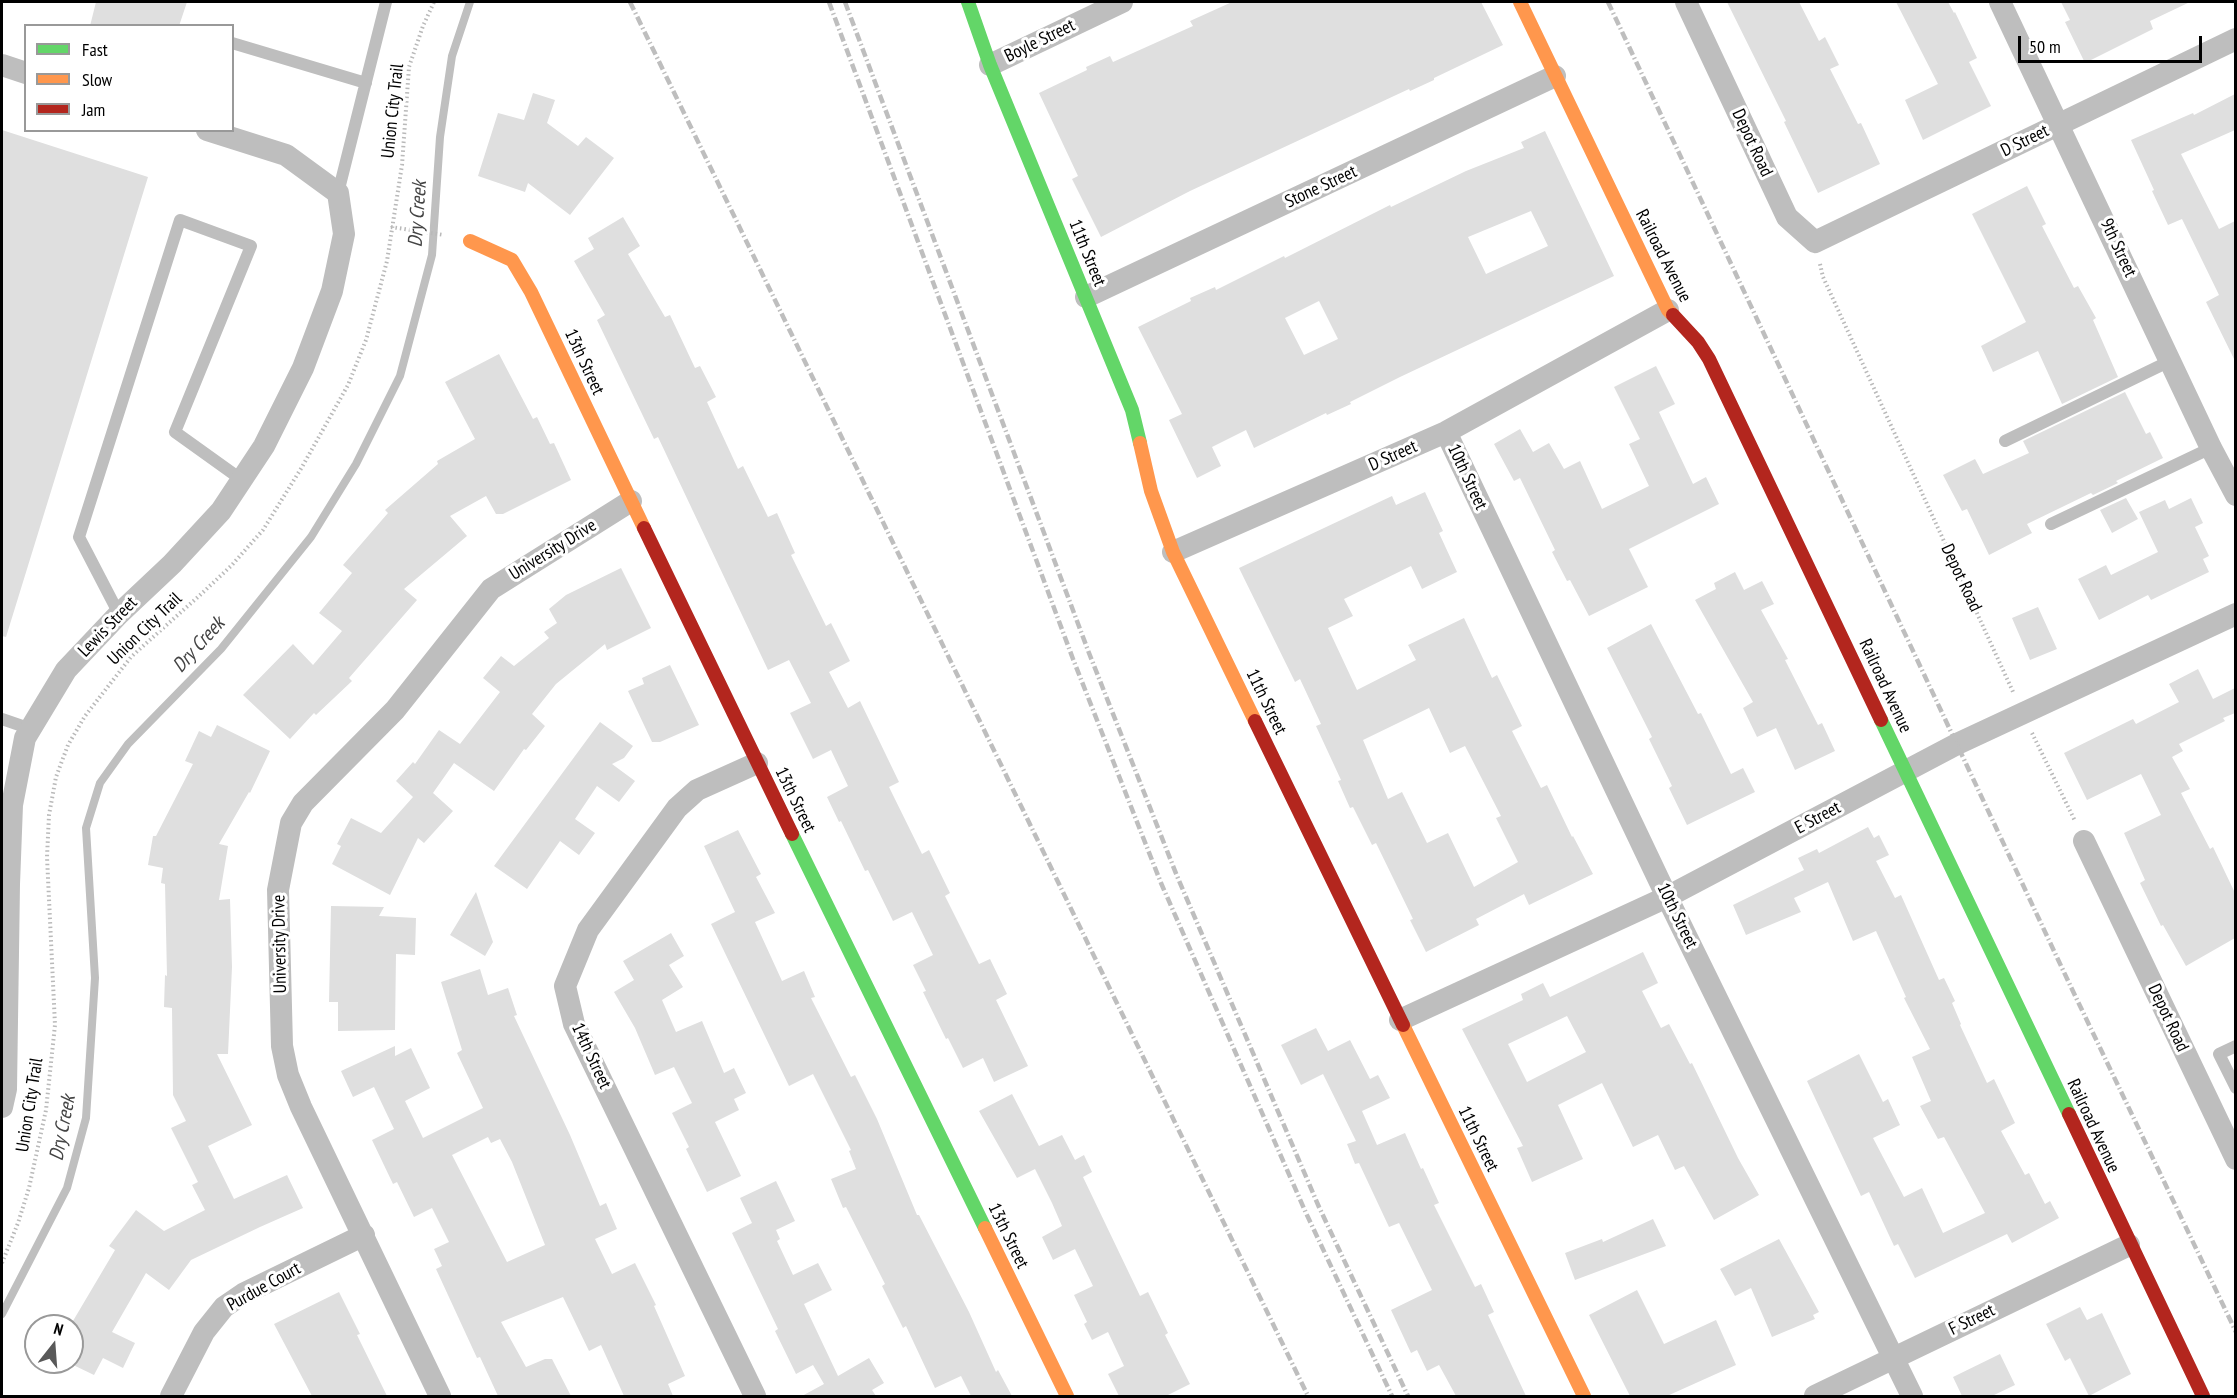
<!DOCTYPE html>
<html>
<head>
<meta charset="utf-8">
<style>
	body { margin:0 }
	#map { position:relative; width:2237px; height:1398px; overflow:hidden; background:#fff; font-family:"PT Sans Narrow",sans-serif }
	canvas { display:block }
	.frame { position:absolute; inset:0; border:3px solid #000; pointer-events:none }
	.legend { position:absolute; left:24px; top:24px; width:210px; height:108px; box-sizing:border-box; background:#fff; border:2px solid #999; margin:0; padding:8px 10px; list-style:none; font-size:18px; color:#000 }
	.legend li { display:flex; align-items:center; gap:12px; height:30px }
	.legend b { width:30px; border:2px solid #999 }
	.north { position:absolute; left:24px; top:1314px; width:60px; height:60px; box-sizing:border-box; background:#fff; border:2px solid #999; border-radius:50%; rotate:17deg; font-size:16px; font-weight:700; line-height:24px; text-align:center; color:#000 }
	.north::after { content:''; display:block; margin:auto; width:21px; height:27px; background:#595959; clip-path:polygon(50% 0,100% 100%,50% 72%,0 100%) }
	.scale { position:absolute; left:2018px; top:36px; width:184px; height:27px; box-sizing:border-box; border:3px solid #000; border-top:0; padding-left:8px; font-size:18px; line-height:21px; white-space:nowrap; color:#000; -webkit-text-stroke:4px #fff; paint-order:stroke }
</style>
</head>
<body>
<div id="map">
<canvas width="2237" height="1398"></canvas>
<div class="frame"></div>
<ul class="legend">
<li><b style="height:8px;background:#63d668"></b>Fast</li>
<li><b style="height:8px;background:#ff974d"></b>Slow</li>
<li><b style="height:8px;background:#b3261e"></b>Jam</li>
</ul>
<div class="north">N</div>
<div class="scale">50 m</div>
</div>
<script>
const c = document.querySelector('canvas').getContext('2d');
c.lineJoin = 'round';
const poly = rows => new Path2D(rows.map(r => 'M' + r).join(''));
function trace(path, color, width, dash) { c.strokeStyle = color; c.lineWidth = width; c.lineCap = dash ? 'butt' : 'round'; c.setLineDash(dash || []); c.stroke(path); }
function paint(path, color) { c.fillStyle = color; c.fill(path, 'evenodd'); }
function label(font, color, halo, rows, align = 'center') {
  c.font = font + ' "PT Sans Narrow",sans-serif'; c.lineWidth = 6; c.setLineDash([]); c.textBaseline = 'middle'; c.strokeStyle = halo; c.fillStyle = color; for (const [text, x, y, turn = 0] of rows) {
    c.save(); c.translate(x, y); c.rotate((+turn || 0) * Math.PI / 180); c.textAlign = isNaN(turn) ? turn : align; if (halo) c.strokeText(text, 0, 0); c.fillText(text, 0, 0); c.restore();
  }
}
const stream = poly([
	[2,1314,67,1188,86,1118,95,978,86,828,100,783,128,744,221,649,311,537,356,464,400,376,432,255,440,137,452,56,470,2]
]);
const building = poly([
	[96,2,187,2,179,26,90,26],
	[1232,2,1481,2,1503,45,1434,78,1434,80,1410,91,1409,89,1190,191,1101,237,1072,179,1078,176,1039,93,1087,70,1086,67,1110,56,1113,62,1193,26,1190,21],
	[1727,2,1799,2,1819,41,1825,37,1839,65,1830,69,1858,124,1861,123,1880,164,1818,193,1784,122,1786,121],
	[1896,2,1948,2,1954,13,1955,12,1977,58,1969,62,1991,106,1923,140,1905,100,1938,84],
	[2061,2,2190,2,2150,21,2153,29,2085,63,2065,22,2070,20],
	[533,93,555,100,547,123,578,146,586,137,614,158,570,215,528,183,525,192,478,176,498,113,524,120],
	[2235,94,2235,130,2181,154,2219,229,2235,221,2235,361,2206,302,2219,295,2182,219,2168,225,2152,191,2154,190,2131,140,2193,113,2194,115],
	[2,130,148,177,6,637,2,636],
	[1545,131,1614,276,1400,377,1350,402,1351,404,1327,415,1326,413,1254,448,1246,430,1212,447,1221,466,1197,478,1169,420,1182,414,1138,327,1191,301,1190,298,1215,287,1216,290,1284,256,1285,258,1390,205,1391,207,1466,171,1524,148,1521,142],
	[1531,211,1548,246,1486,274,1468,237],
	[1319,301,1338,339,1304,355,1285,318],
	[2027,186,2046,224,2042,226,2074,288,2078,286,2096,318,2093,320,2118,377,2062,404,2038,351,1993,372,1981,346,2026,322,1972,214],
	[623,217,640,246,628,254,665,317,670,315,695,368,700,366,716,397,707,402,738,469,743,466,768,517,777,513,795,553,791,555,826,626,831,623,850,661,829,672,848,708,860,701,899,782,889,787,922,854,929,850,950,893,945,896,979,964,990,959,1007,994,996,1000,1028,1066,994,1082,983,1058,963,1068,948,1038,946,1039,923,992,926,991,913,965,933,955,912,912,893,921,868,870,865,871,841,821,839,822,827,797,848,786,831,750,813,759,790,713,811,703,789,660,768,670,658,437,654,439,597,320,605,315,574,261,594,249,588,238],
	[499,354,533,419,537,417,550,444,554,443,571,480,503,514,496,514,486,496,450,516,467,536,404,589,417,600,349,678,352,681,316,715,314,713,290,739,243,695,293,644,313,665,342,631,319,613,352,573,343,565,388,513,385,510,438,464,437,461,475,439,445,382],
	[1656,366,1675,404,1659,412,1693,484,1706,477,1719,504,1629,549,1648,587,1589,616,1570,580,1567,581,1552,552,1555,550,1520,478,1514,481,1494,444,1520,429,1533,452,1549,443,1564,469,1580,461,1602,509,1606,507,1649,486,1629,444,1640,439,1614,387],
	[2125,392,2146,434,2150,432,2163,458,2116,481,2118,483,2093,495,2091,493,2027,524,2032,533,1989,555,1967,509,1962,511,1943,475,1975,459,1983,474,2029,453,2023,441],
	[1425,492,1443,531,1439,533,1457,572,1422,589,1411,566,1344,599,1353,616,1328,628,1357,690,1416,660,1408,645,1464,618,1492,678,1497,675,1522,726,1512,731,1541,788,1547,785,1572,837,1573,836,1593,874,1529,905,1524,894,1476,919,1479,925,1426,952,1410,920,1413,919,1376,843,1372,845,1353,807,1350,808,1338,781,1341,780,1316,726,1321,724,1300,679,1295,682,1239,568,1392,496,1396,505],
	[1429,708,1450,753,1465,746,1501,816,1496,818,1518,862,1474,887,1448,833,1427,843,1402,792,1388,799,1363,740],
	[2126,498,2138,519,2112,533,2100,510],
	[2191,498,2203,523,2195,527,2209,556,2203,559,2209,572,2151,600,2148,595,2099,620,2078,579,2106,565,2111,575,2158,552,2139,512,2165,500,2169,509],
	[621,568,651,628,607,650,605,644,556,684,532,714,545,726,526,750,524,749,494,791,454,763,433,793,453,811,424,843,418,838,390,895,332,864,341,846,337,844,351,818,381,833,413,797,396,781,413,762,415,764,439,730,460,744,500,692,483,678,501,656,514,666,549,638,544,632,557,623,549,609,566,595],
	[1735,572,1744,590,1762,581,1774,604,1761,610,1788,659,1785,660,1818,725,1822,723,1835,751,1795,770,1776,728,1757,737,1743,708,1753,702,1695,600,1716,589,1714,583],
	[2038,607,2057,649,2030,660,2012,618],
	[1651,624,1698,714,1701,713,1731,774,1743,768,1755,792,1687,825,1669,788,1672,786,1649,739,1652,737,1607,648],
	[670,665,699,725,660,742,652,742,628,691,644,684,642,678],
	[2198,669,2213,699,2235,688,2235,713,2223,718,2225,721,2179,744,2183,751,2172,757,2190,789,2181,793,2210,849,2213,847,2235,893,2235,938,2186,966,2163,925,2161,926,2140,883,2145,880,2124,833,2161,815,2141,774,2087,800,2064,753,2133,719,2136,724,2179,702,2169,684],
	[600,722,633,746,624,758,612,764,635,781,619,802,597,786,575,819,595,833,579,855,560,841,527,889,494,866],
	[217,725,270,751,250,793,249,792,219,844,228,846,219,900,230,899,232,967,228,1054,217,1054,252,1125,208,1146,234,1199,287,1175,303,1208,260,1227,191,1260,169,1290,146,1273,112,1332,135,1343,123,1368,103,1358,94,1375,67,1362,72,1362,72,1326,70,1326,115,1250,109,1246,136,1210,164,1231,205,1210,192,1185,198,1182,171,1128,186,1121,173,1095,172,1008,164,1007,165,975,167,976,165,884,161,883,163,868,148,865,153,836,156,836,193,764,185,761,199,731,211,737],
	[1868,827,1874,838,1879,835,1889,855,1876,861,1895,898,1901,895,1939,980,1944,978,1955,1001,1952,1003,1961,1024,1960,1025,1987,1083,1994,1079,2015,1123,2001,1131,2025,1175,2029,1173,2045,1204,2050,1201,2059,1218,2012,1243,2007,1234,1915,1278,1898,1244,1894,1246,1869,1192,1861,1196,1807,1081,1859,1054,1883,1102,1888,1099,1900,1125,1873,1138,1904,1197,1922,1188,1943,1233,1985,1213,1944,1137,1938,1139,1920,1106,1931,1101,1912,1057,1930,1049,1904,998,1906,997,1876,931,1853,941,1828,882,1794,898,1801,912,1746,935,1733,905,1804,870,1798,858,1817,849,1819,853],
	[738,830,761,874,756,877,775,913,755,922,782,981,804,971,815,997,811,998,851,1077,855,1075,877,1119,917,1215,919,1215,969,1312,996,1372,998,1370,1012,1396,971,1396,961,1376,935,1388,906,1326,903,1328,882,1286,885,1284,846,1207,843,1208,831,1179,856,1169,849,1151,851,1150,813,1074,789,1086,711,924,735,912,704,846],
	[476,892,493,942,485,956,450,935],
	[331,906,384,907,379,916,416,918,415,955,396,954,395,1030,338,1031,338,1002,329,1002],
	[671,933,684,956,669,965,683,987,662,1000,676,1032,702,1021,724,1073,734,1068,746,1093,734,1099,739,1110,715,1122,741,1176,707,1192,686,1149,689,1147,672,1113,692,1103,674,1067,655,1075,635,1028,614,992,634,980,623,961],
	[1643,952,1658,983,1642,991,1661,1028,1669,1024,1690,1064,1692,1063,1738,1158,1759,1195,1714,1220,1684,1166,1675,1170,1658,1135,1633,1147,1602,1083,1558,1105,1583,1159,1532,1182,1517,1148,1523,1146,1462,1029,1523,1000,1521,994,1543,983,1550,997],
	[1567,1016,1586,1052,1527,1082,1508,1044],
	[480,969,488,995,508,988,517,1015,514,1016,570,1135,600,1206,606,1203,617,1229,595,1239,612,1274,635,1263,656,1305,654,1306,685,1376,668,1384,673,1396,624,1396,601,1345,589,1351,563,1297,501,1322,526,1367,545,1359,552,1359,571,1396,498,1396,480,1357,477,1358,436,1269,442,1266,434,1249,449,1242,432,1208,414,1217,397,1182,393,1184,372,1140,394,1129,374,1087,353,1097,341,1071,395,1046,395,1056,411,1048,430,1088,405,1101,423,1138,483,1108,457,1053,462,1050,441,982],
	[488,1137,491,1143,500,1139,512,1162,545,1245,507,1262,452,1155],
	[1316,1028,1328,1051,1350,1040,1370,1079,1378,1075,1390,1098,1362,1111,1377,1145,1405,1133,1421,1169,1423,1168,1439,1203,1434,1205,1475,1287,1481,1284,1494,1312,1488,1315,1526,1396,1456,1396,1439,1365,1427,1371,1417,1350,1411,1353,1391,1310,1432,1290,1399,1223,1389,1227,1359,1163,1355,1164,1347,1144,1356,1141,1323,1074,1301,1085,1281,1045],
	[1012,1094,1039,1146,1062,1135,1075,1160,1084,1155,1092,1172,1083,1177,1140,1296,1148,1292,1168,1333,1165,1335,1190,1384,1166,1396,1119,1396,1108,1374,1124,1366,1108,1332,1092,1340,1084,1324,1087,1322,1074,1295,1093,1286,1075,1249,1053,1260,1042,1237,1062,1226,1052,1203,1035,1169,1017,1178,979,1111],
	[776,1181,795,1221,776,1230,780,1239,777,1241,793,1275,818,1263,832,1290,804,1304,838,1376,869,1358,884,1383,872,1390,876,1396,802,1396,824,1384,813,1365,796,1374,775,1331,778,1329,732,1233,752,1223,740,1198],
	[1653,1219,1666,1246,1575,1280,1565,1253,1602,1239,1603,1242],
	[1779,1239,1819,1312,1813,1315,1815,1319,1772,1337,1751,1288,1735,1296,1720,1269],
	[1637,1290,1664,1344,1716,1320,1736,1365,1667,1396,1630,1396,1589,1315],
	[339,1292,360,1334,357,1335,387,1396,312,1396,274,1324],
	[2080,1307,2087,1320,2102,1313,2131,1374,2089,1396,2070,1358,2065,1361,2046,1324],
	[2000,1354,2015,1385,1992,1396,1962,1396,1953,1377]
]);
const path = poly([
	[391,227,444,235],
	[1820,264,1823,277,2014,694],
	[2032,733,2075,821],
	[2,1263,18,1223,29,1188,46,1110,55,1025,47,857,49,815,56,777,68,745,85,716,131,657,198,597,231,566,263,530,302,467,348,385,366,340,387,261,402,165,409,67,423,26,434,2]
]);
const lane = poly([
	[232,43,366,83],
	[338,193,386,2],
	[2005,441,2170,361],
	[2051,524,2211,448],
	[119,614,79,537,180,220,251,246,175,432,242,480],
	[2,719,31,729],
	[2236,1046,2219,1054,2236,1088]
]);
const street = poly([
	[1686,2,1787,217,1815,242,2236,39],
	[2000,2,2211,448,2236,495],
	[2,65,26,73],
	[990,65,1122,2],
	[1086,297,1555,76],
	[1446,432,1667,897,1912,1396],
	[1173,552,1446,432,1668,310],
	[2084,841,2236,1159],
	[1400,1020,1667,897,1957,744,2236,614],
	[2,1107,6,1089,9,884,12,805,25,738,66,670,119,614,172,564,221,511,264,446,303,368,332,291,344,234,338,193,286,155,207,130],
	[171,1396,204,1332,224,1307,243,1294,364,1235],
	[440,1396,301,1107,288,1075,282,1046,278,890,291,823,303,803,395,710,491,589,631,501],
	[755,1396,574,1024,565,986,588,930,677,808,697,790,757,763],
	[1815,1396,2129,1245]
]);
const fast = poly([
	[968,2,990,65,1132,410,1140,443],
	[1881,720,2069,1114],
	[792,834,985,1228]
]);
const slow = poly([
	[1520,2,1668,310,1673,315],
	[470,241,512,260,531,292,644,528],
	[1140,443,1151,491,1173,552,1255,721],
	[1403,1025,1584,1396],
	[985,1228,1067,1396]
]);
const jam = poly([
	[1673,315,1698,342,1709,359,1881,720],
	[644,528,792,834],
	[1255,721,1403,1025],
	[2069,1114,2203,1396]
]);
const rail = poly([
	[630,2,1308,1396],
	[829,2,1073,659,1161,883,1306,1213,1392,1396],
	[845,2,1089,653,1177,876,1319,1207,1408,1396],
	[1608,2,2070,985,2236,1332]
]);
const streetNames = [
	["Boyle Street",1040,41,-26],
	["Union City Trail",393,111,-84],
	["D Street",2025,141,-26],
	["Depot Road",1752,143,65],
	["Stone Street",1321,187,-25],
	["9th Street",2118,248,65],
	["11th Street",1087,253,68],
	["Railroad Avenue",1663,256,63],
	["13th Street",584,362,65],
	["D Street",1393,456,-24],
	["10th Street",1467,477,65],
	["University Drive",553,550,-32],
	["Depot Road",1961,578,65],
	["Lewis Street",108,627,-46],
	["Union City Trail",145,629,-44],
	["Railroad Avenue",1885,686,65],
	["11th Street",1266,702,64],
	["13th Street",795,800,64],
	["E Street",1818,818,-28],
	["10th Street",1677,916,64],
	["University Drive",280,944,-91],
	["Depot Road",2168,1018,65],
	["14th Street",591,1056,65],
	["Union City Trail",30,1105,-81],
	["Railroad Avenue",2093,1126,65],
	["11th Street",1478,1139,64],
	["13th Street",1008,1236,64],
	["Purdue Court",264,1287,-29],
	["F Street",1972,1320,-26]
];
const waterNames = [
	["Dry Creek",418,214,-86],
	["Dry Creek",199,645,-48],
	["Dry Creek",63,1128,-79]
];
trace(stream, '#bfbfbf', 8);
paint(building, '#dfdfdf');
trace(path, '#b9b9b9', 4, [1.5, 3]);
trace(lane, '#bebebe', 12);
trace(street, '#bebebe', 22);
trace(fast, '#63d668', 14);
trace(slow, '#ff974d', 14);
trace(jam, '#b3261e', 14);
trace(rail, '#bebebe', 4.5, [9, 3, 1.5, 3]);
label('18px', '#000', '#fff', streetNames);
label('italic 20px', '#444', '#fff', waterNames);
</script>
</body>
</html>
